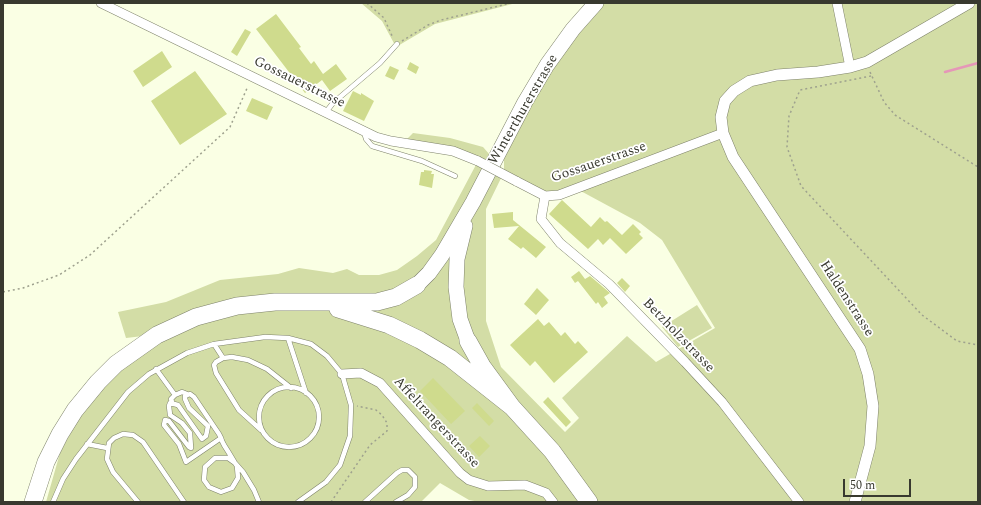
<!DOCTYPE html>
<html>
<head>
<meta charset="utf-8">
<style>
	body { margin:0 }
	#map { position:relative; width:981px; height:505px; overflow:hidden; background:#faffe4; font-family:Spectral,serif }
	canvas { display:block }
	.frame { position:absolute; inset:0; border:4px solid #38392f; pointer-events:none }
	.scale { position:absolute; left:843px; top:479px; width:68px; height:18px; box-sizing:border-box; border:2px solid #38392f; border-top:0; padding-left:5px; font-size:12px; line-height:14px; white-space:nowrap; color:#38392f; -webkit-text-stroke:3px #fff; paint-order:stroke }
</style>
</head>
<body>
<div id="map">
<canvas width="981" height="505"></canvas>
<div class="frame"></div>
<div class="scale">50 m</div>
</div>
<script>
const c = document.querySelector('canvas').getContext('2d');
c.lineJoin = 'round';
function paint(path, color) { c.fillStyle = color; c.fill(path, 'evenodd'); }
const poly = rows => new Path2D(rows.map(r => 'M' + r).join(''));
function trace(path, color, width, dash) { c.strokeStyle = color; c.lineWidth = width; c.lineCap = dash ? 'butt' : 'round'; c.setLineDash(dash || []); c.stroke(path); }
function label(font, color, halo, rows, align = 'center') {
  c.font = font + ' Spectral,serif'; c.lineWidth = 3.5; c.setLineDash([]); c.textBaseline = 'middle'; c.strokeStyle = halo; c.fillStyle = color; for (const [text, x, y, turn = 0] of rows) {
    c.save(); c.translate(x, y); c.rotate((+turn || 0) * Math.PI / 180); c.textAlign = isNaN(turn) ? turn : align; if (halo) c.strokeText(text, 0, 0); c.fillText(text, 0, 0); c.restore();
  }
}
const green = poly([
	[361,3,516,3,435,24,396,47,382,21],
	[596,3,978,3,978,502,480,502,469,500,440,483,421,502,46,502,60,453,79,417,109,381,137,357,177,332,126,338,118,312,166,302,220,280,278,274,299,268,333,273,347,269,359,275,379,275,397,270,417,256,436,240,478,161,403,143,413,133,450,138,483,147,504,171,504,157,533,88],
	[504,172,545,196,577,189,640,223,662,240,715,328,656,362,627,336,562,398,579,418,565,432,501,367,486,321,486,209],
	[697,305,712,328,678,347,662,327]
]);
const stream = poly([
	[945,72,978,63]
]);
const building = poly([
	[276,14,301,47,299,48,311,64,314,61,323,74,336,64,347,79,330,91,322,80,305,93,256,29],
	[245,29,251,32,237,56,231,52],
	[162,51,172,67,143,87,133,71],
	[410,62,419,67,416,74,407,69],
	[390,66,399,70,394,80,385,76],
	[195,71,227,114,180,145,151,101],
	[353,91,361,95,361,93,374,101,364,121,343,111],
	[252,98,273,107,267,120,246,111],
	[424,170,432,171,431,174,434,174,432,188,419,185,421,172,424,172],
	[562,200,591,227,600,217,605,222,607,221,622,235,633,224,641,232,639,234,643,238,626,254,610,238,603,245,598,239,588,249,549,214],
	[513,212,513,220,546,247,536,258,523,247,521,249,508,239,519,226,494,228,492,214],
	[579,271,585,279,590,276,610,293,604,297,608,303,602,308,598,302,596,304,578,281,575,283,571,277],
	[622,278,630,286,625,292,617,283],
	[537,288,549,300,536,315,524,304],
	[538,319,544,326,549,322,561,336,565,332,575,344,578,341,588,352,554,383,535,361,530,366,510,345],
	[433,378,465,411,451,424,420,391],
	[548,397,571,422,566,427,543,402],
	[477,403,494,421,489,426,472,408],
	[480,436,490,446,479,457,469,446]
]);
const path = poly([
	[367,3,384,18,393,38],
	[402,41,428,25,441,20,511,3],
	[870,72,884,102,895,115,978,167],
	[871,76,800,90,789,116,787,147,801,186,922,315,957,341,978,345],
	[3,292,23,288,59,275,90,255,230,127,248,86],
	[331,502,370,445,387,431,387,423,382,415,376,410,357,406]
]);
const service = poly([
	[326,112,333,103,380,63,397,44],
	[364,132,366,139,372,146,422,161,455,176],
	[288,338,306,393],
	[214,344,223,358],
	[156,369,175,395],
	'259 417a30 30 0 1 1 60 0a30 30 0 1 1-60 0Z',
	[172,402,171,399,175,395,182,392,187,394],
	[261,430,239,410,216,373,214,365,216,362,223,358,232,357,248,360,267,369,291,388],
	[221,438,186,462,179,444,164,425,165,420,169,421,189,447,191,448,190,433,182,423,170,415,169,406,170,403,178,405,202,439,206,436,208,426,189,408,185,399,185,396,190,394,194,397,219,434,221,438,222,441,224,445,229,453,235,463,237,466,238,478,232,488,221,492,209,487,204,480,205,467,215,458,228,458,235,463,243,472,254,490,259,502],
	[87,444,107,448],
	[53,502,63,479,76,459,128,392,149,374,187,353,214,344,265,337,288,338,311,344,327,356,342,374,351,405,350,436,340,465,326,482,298,502],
	[138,502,113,472,107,459,109,443,114,438,123,434,133,435,143,442,184,502],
	[365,502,397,473,402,470,408,470,415,477,415,487,408,495,396,502]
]);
const minor = poly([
	[101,3,376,137,391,141,453,151,478,161],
	[837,3,850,67],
	[516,181,545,196,559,195,723,133],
	[545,196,541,219,560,243,609,284,685,362,722,402,799,502],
	[342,374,361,373,380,383,460,473,469,480,488,486,525,485,546,493,553,502]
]);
const tertiary = poly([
	[855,502,870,446,873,406,868,374,860,349,733,157,723,133,721,117,725,101,734,91,750,81,777,75,818,72,850,67,867,62,969,3]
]);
const trunk = poly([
	[465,226,457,259,456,287,460,319,468,341],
	[417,285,429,273,442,255,473,202,525,102,547,65,573,29,596,3]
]);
const motorway = poly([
	[338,309,389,325,420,340,450,358,512,407],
	[468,341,482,366,512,407,552,451,589,502],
	[33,502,46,462,60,434,75,410,98,382,116,364,157,335,196,317,237,306,275,302,377,302,396,297,417,285]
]);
const minorBridge = poly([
	[478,161,516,181]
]);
const streetNames = [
	["Gossauerstrasse",299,83,26],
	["Winterthurerstrasse",524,110,-60],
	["Gossauerstrasse",599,163,-19],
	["Haldenstrasse",846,299,57],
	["Betzholzstrasse",678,336,46],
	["Affeltrangerstrasse",436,423,47]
];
paint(green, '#d3dda6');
trace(stream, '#e597b8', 2.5);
paint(building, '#cfdb8d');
trace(service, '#7e826a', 5.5);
trace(minor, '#7e826a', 10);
trace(tertiary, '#7e826a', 12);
trace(trunk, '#7e826a', 16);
trace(motorway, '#7e826a', 18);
trace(path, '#9ea18e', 1.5, [2, 3]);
trace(service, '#fff', 4.5);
trace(minor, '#fff', 9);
trace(tertiary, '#fff', 11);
trace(trunk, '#fff', 15);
trace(motorway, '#fff', 17);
trace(minorBridge, '#7e826a', 10, []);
trace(minorBridge, '#fff', 9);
label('14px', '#38392f', '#fff', streetNames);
</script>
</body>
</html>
